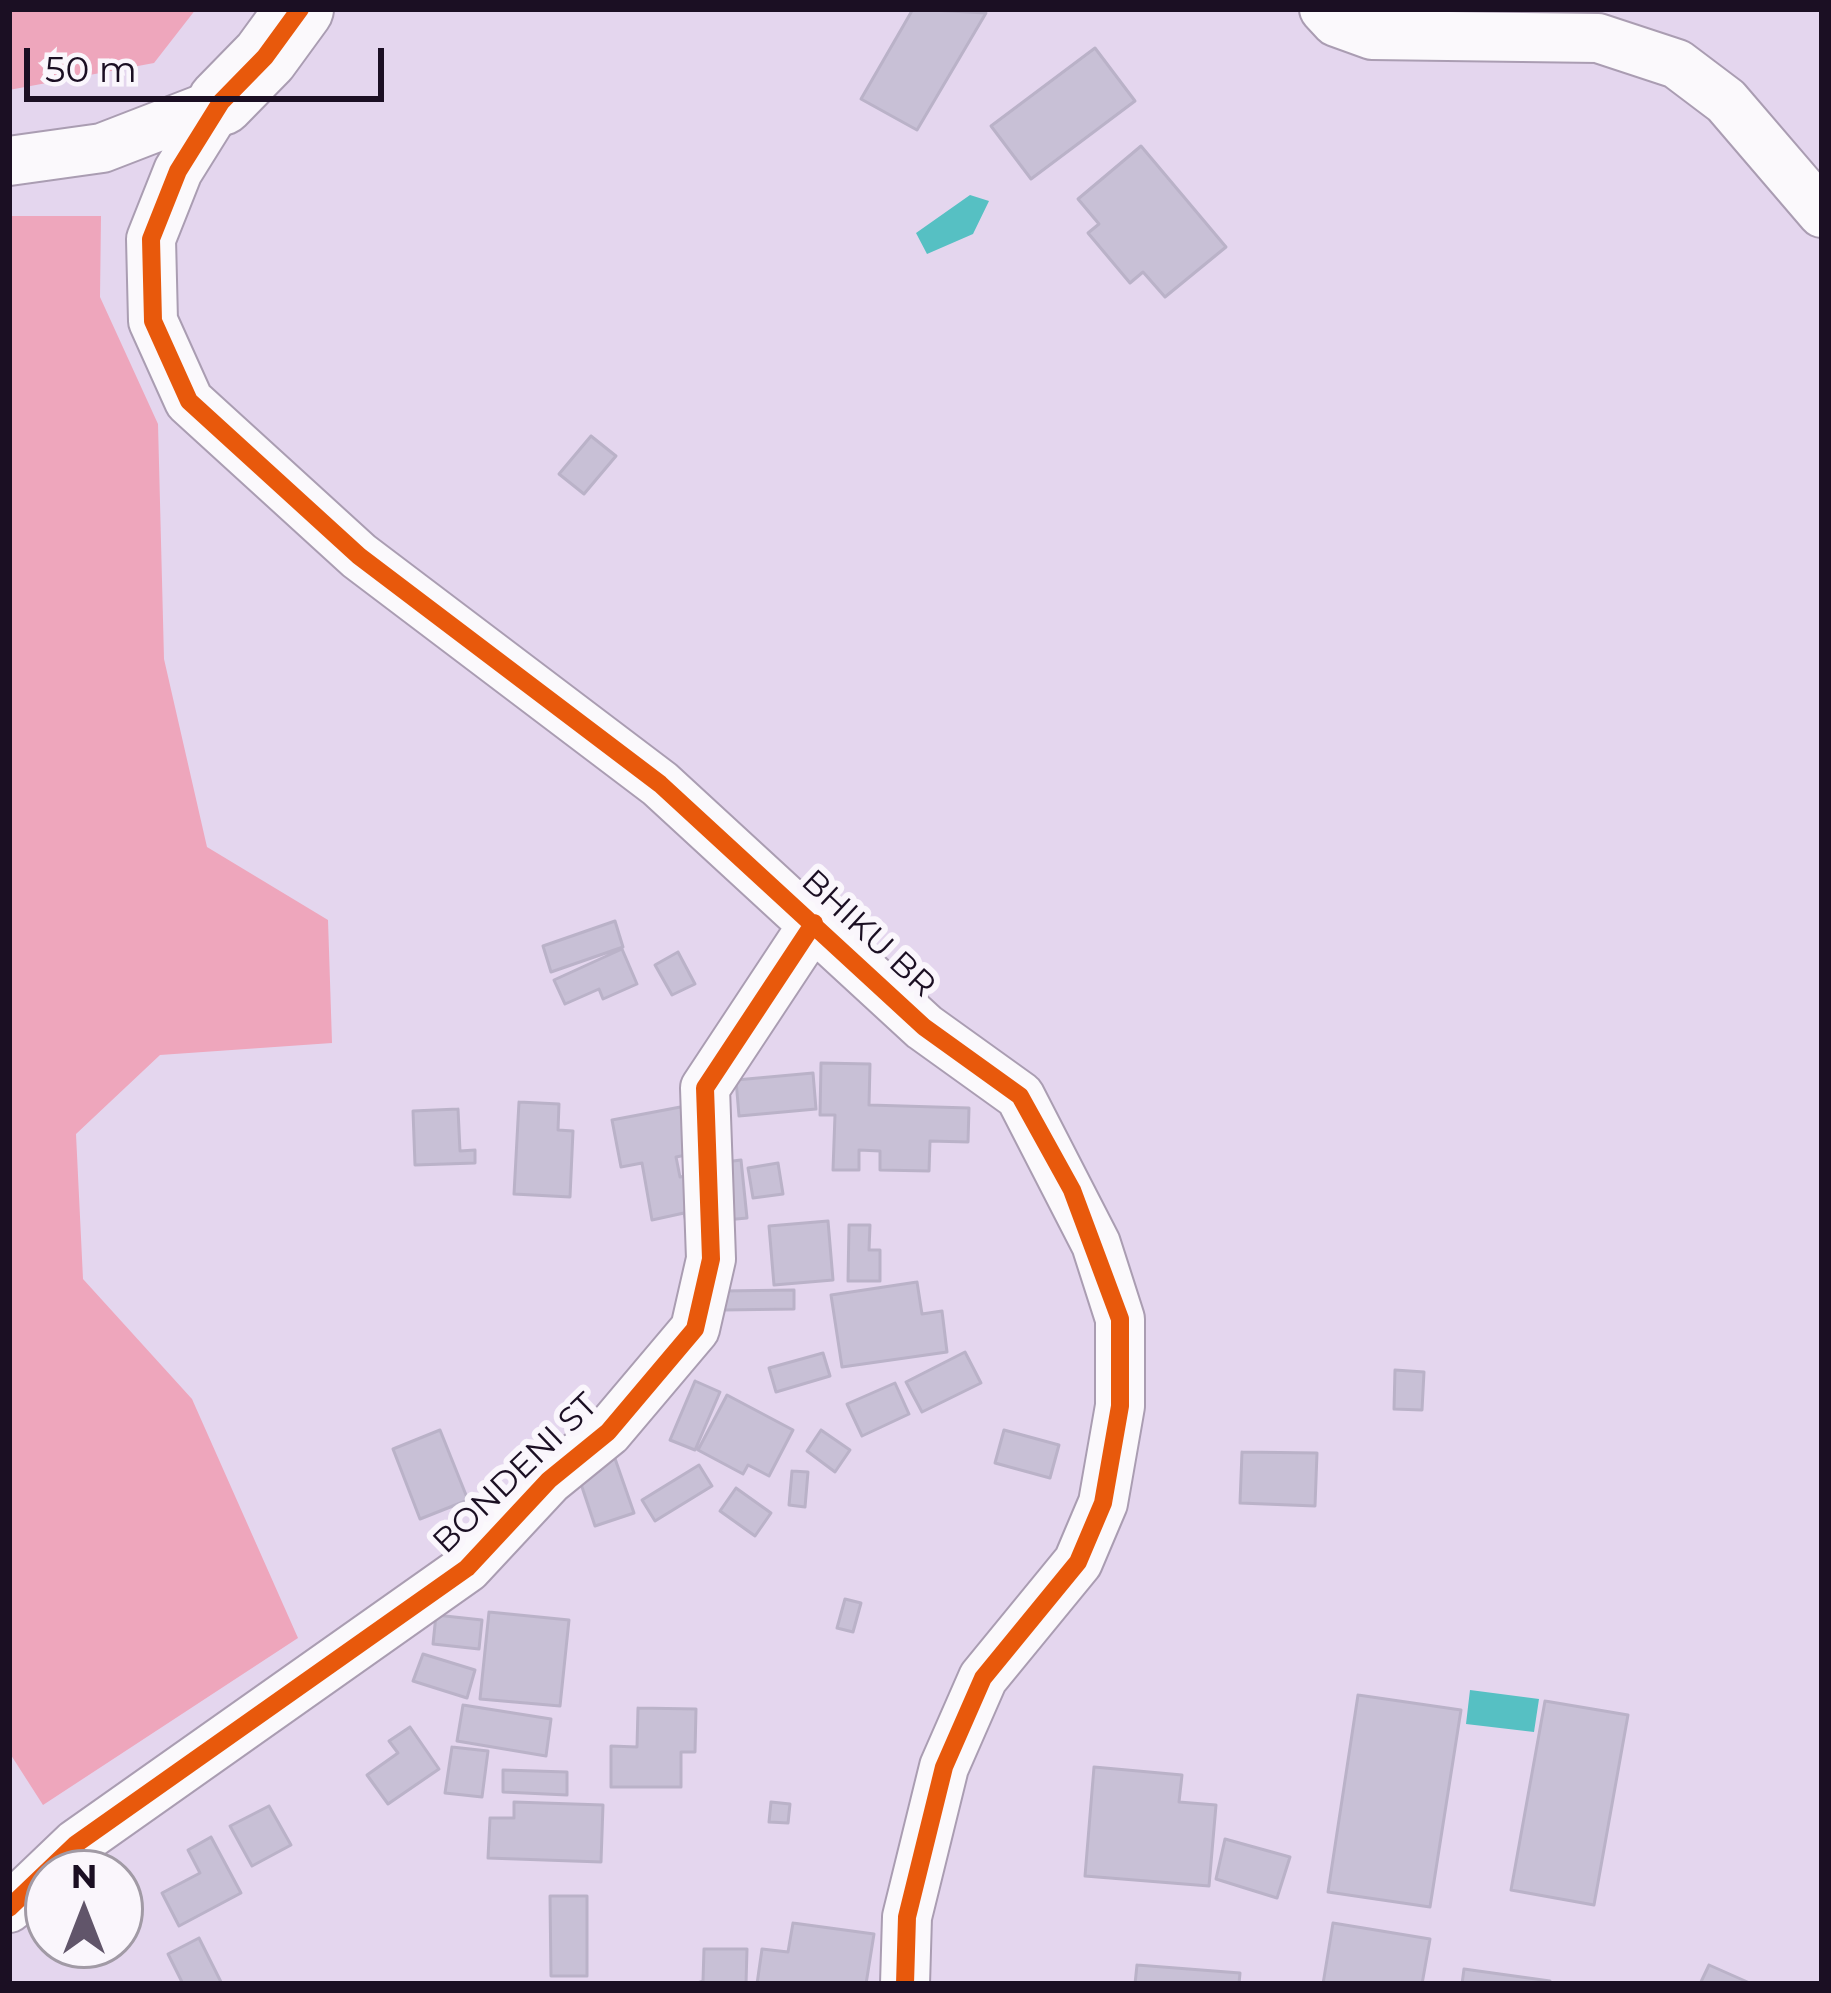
<!DOCTYPE html>
<html>
<head>
<meta charset="utf-8">
<style>
	body { margin:0 }
	#map { position:relative; width:1831px; height:1993px; overflow:hidden; background:#e4d6ee; font-family:Montserrat,sans-serif }
	canvas { display:block }
	.frame { position:absolute; inset:0; border:12px solid #1b0f23; pointer-events:none }
	.north { position:absolute; left:24px; top:1849px; width:120px; height:120px; box-sizing:border-box; background:#faf6fc; border:3px solid #a19aa5; border-radius:50%; rotate:0deg; font-size:33px; font-weight:700; line-height:48px; text-align:center; color:#1b0f23 }
	.north::after { content:''; display:block; margin:auto; width:42px; height:54px; background:#61556a; clip-path:polygon(50% 0,100% 100%,50% 72%,0 100%) }
	.scale { position:absolute; left:24px; top:48px; width:360px; height:54px; box-sizing:border-box; border:6px solid #1b0f23; border-top:0; padding-left:15px; font-size:36px; line-height:42px; white-space:nowrap; color:#1b0f23; -webkit-text-stroke:9px #faf6fc; paint-order:stroke }
</style>
</head>
<body>
<div id="map">
<canvas width="1831" height="1993"></canvas>
<div class="frame"></div>
<div class="north">N</div>
<div class="scale">50 m</div>
</div>
<script>
const ctx = document.querySelector('canvas').getContext('2d');
ctx.lineJoin = 'round';
function paint(path, color) { ctx.fillStyle = color; ctx.fill(path, 'evenodd'); }
const shape = rows => new Path2D(rows.map(r => 'M' + r).join(''));
function strokePath(path, color, width, dash) { ctx.strokeStyle = color; ctx.lineWidth = width; ctx.lineCap = dash ? 'butt' : 'round'; ctx.setLineDash(dash || []); ctx.stroke(path); }
function drawText(font, color, halo, rows, align = 'center') {
  ctx.font = font + ' Montserrat,sans-serif'; ctx.lineWidth = 12; ctx.setLineDash([]); ctx.textBaseline = 'middle'; ctx.strokeStyle = halo; ctx.fillStyle = color; for (const [text, x, y, turn = 0] of rows) {
    ctx.save(); ctx.translate(x, y); ctx.rotate((+turn || 0) * Math.PI / 180); ctx.textAlign = isNaN(turn) ? turn : align; if (halo) ctx.strokeText(text, 0, 0); ctx.fillText(text, 0, 0); ctx.restore();
  }
}
const forest = shape([
	[9,9,196,9,154,63,9,90],
	[9,216,101,216,100,297,158,424,164,659,207,847,328,920,332,1043,160,1055,76,1134,83,1279,192,1399,298,1638,43,1805,9,1752]
]);
const water = shape([
	[970,195,989,201,973,234,927,254,916,233],
	[1470,1690,1539,1699,1534,1732,1466,1724]
]);
const building = shape([
	[913,9,986,13,917,130,861,99,913,9],
	[1095,48,1135,101,1031,179,991,126,1095,48],
	[1141,146,1226,247,1165,297,1143,272,1130,283,1088,233,1099,224,1078,199,1141,146],
	[591,436,616,456,584,494,559,474,591,436],
	[615,921,623,947,551,972,543,946,615,921],
	[622,949,637,984,603,999,599,989,565,1004,554,980,622,949],
	[678,952,695,984,672,995,655,965,678,952],
	[821,1063,870,1064,869,1105,969,1108,968,1142,930,1141,929,1171,880,1170,880,1151,859,1150,859,1170,833,1170,835,1115,820,1115,821,1063],
	[813,1073,816,1109,739,1116,736,1080,813,1073],
	[519,1102,559,1104,558,1130,573,1131,570,1197,514,1194,519,1102],
	[691,1105,701,1152,676,1157,680,1177,698,1174,688,1231,684,1213,652,1220,642,1163,621,1167,612,1120,691,1105],
	[458,1109,460,1151,475,1150,475,1163,415,1165,413,1111,458,1109],
	[741,1160,747,1218,715,1221,709,1164,741,1160],
	[778,1163,783,1194,753,1198,748,1168,778,1163],
	[828,1221,833,1280,774,1285,769,1226,828,1221],
	[849,1225,870,1225,869,1250,880,1250,880,1281,848,1281,849,1225],
	[917,1282,922,1314,942,1311,947,1352,842,1367,831,1295,917,1282],
	[794,1290,794,1309,722,1310,722,1291,794,1290],
	[965,1352,981,1383,922,1412,906,1382,965,1352],
	[823,1353,830,1376,776,1392,769,1368,823,1353],
	[1395,1370,1424,1372,1422,1410,1394,1409,1395,1370],
	[695,1381,720,1392,695,1450,670,1440,695,1381],
	[895,1383,909,1414,862,1436,847,1404,895,1383],
	[727,1395,793,1430,769,1476,748,1465,743,1474,698,1450,727,1395],
	[440,1430,468,1500,420,1519,393,1449,440,1430],
	[821,1430,850,1450,835,1472,807,1451,821,1430],
	[1004,1430,1059,1445,1050,1478,995,1463,1004,1430],
	[612,1450,634,1513,595,1526,574,1463,612,1450],
	[1242,1452,1317,1453,1315,1506,1240,1503,1242,1452],
	[699,1465,712,1486,655,1521,642,1500,699,1465],
	[792,1471,808,1472,805,1507,789,1505,792,1471],
	[736,1488,771,1513,755,1536,720,1511,736,1488],
	[845,1599,861,1603,853,1632,837,1628,845,1599],
	[489,1612,569,1620,560,1706,480,1699,489,1612],
	[436,1615,482,1620,479,1649,433,1644,436,1615],
	[423,1654,475,1670,467,1698,413,1681,423,1654],
	[1358,1695,1461,1710,1430,1907,1328,1892,1358,1695],
	[1545,1701,1628,1715,1594,1905,1511,1890,1545,1701],
	[463,1705,551,1719,546,1756,457,1741,463,1705],
	[638,1708,696,1709,695,1752,681,1752,681,1787,611,1787,611,1746,637,1747,638,1708],
	[410,1727,439,1769,388,1804,367,1775,398,1753,389,1741,410,1727],
	[452,1747,488,1751,482,1797,445,1793,452,1747],
	[1094,1767,1182,1775,1179,1802,1216,1805,1209,1886,1085,1876,1094,1767],
	[503,1770,567,1772,567,1795,503,1792,503,1770],
	[514,1802,603,1805,601,1862,488,1858,490,1818,514,1818,514,1802],
	[771,1802,790,1804,788,1823,769,1822,771,1802],
	[269,1806,291,1845,252,1866,230,1826,269,1806],
	[211,1837,241,1893,179,1926,162,1893,200,1873,188,1850,211,1837],
	[1225,1839,1290,1857,1277,1898,1216,1879,1225,1839],
	[550,1896,587,1896,587,1976,551,1976,550,1896],
	[793,1923,874,1934,866,1984,757,1984,762,1949,788,1952,793,1923],
	[1333,1923,1430,1939,1422,1984,1323,1984,1333,1923],
	[199,1938,222,1984,183,1984,168,1954,199,1938],
	[704,1949,747,1949,746,1984,695,1984,703,1981,704,1949],
	[1137,1965,1240,1973,1239,1984,1135,1984,1137,1965],
	[1709,1965,1752,1984,1700,1984,1709,1965],
	[1464,1969,1550,1981,1550,1984,1462,1984,1464,1969]
]);
const street = shape([
	[1324,9,1336,22,1372,35,1598,38,1677,64,1726,101,1822,213],
	[221,102,178,171,151,239,153,321,189,401,359,556,660,784,924,1027,1020,1096,1096,1244,1120,1319,1120,1406,1103,1503,1078,1562,983,1678,944,1767,907,1917,905,1984],
	[9,161,102,148,221,102],
	[9,1908,76,1844,467,1568,549,1480,608,1432,695,1329,711,1259,705,1088,814,923]
]);
const secondary = shape([
	[221,102,265,57,300,9]
]);
const cycleway = shape([
	[300,9,265,57,221,102,178,171,151,239,153,321,189,401,359,556,660,784,924,1027,1020,1096,1072,1190,1120,1319,1120,1406,1103,1503,1078,1562,983,1678,944,1767,907,1917,905,1984],
	[9,1908,76,1844,467,1568,549,1480,608,1432,695,1329,711,1259,705,1088,814,923]
]);
const streetNames = [
	["BHIKU BR",868,934,43],
	["BONDENI ST",516,1474,-44]
];
paint(forest, '#eea6bc');
paint(water, '#56c0c3');
paint(building, '#c8c0d6');
strokePath(building, '#bab2c8', 3);
strokePath(street, '#aa9db2', 52);
strokePath(secondary, '#aa9db2', 70);
strokePath(street, '#fbf9fc', 48);
strokePath(secondary, '#fbf9fc', 66);
strokePath(cycleway, '#e8590c', 18);
drawText('33px', '#1b0f23', '#faf6fc', streetNames);
</script>
</body>
</html>
